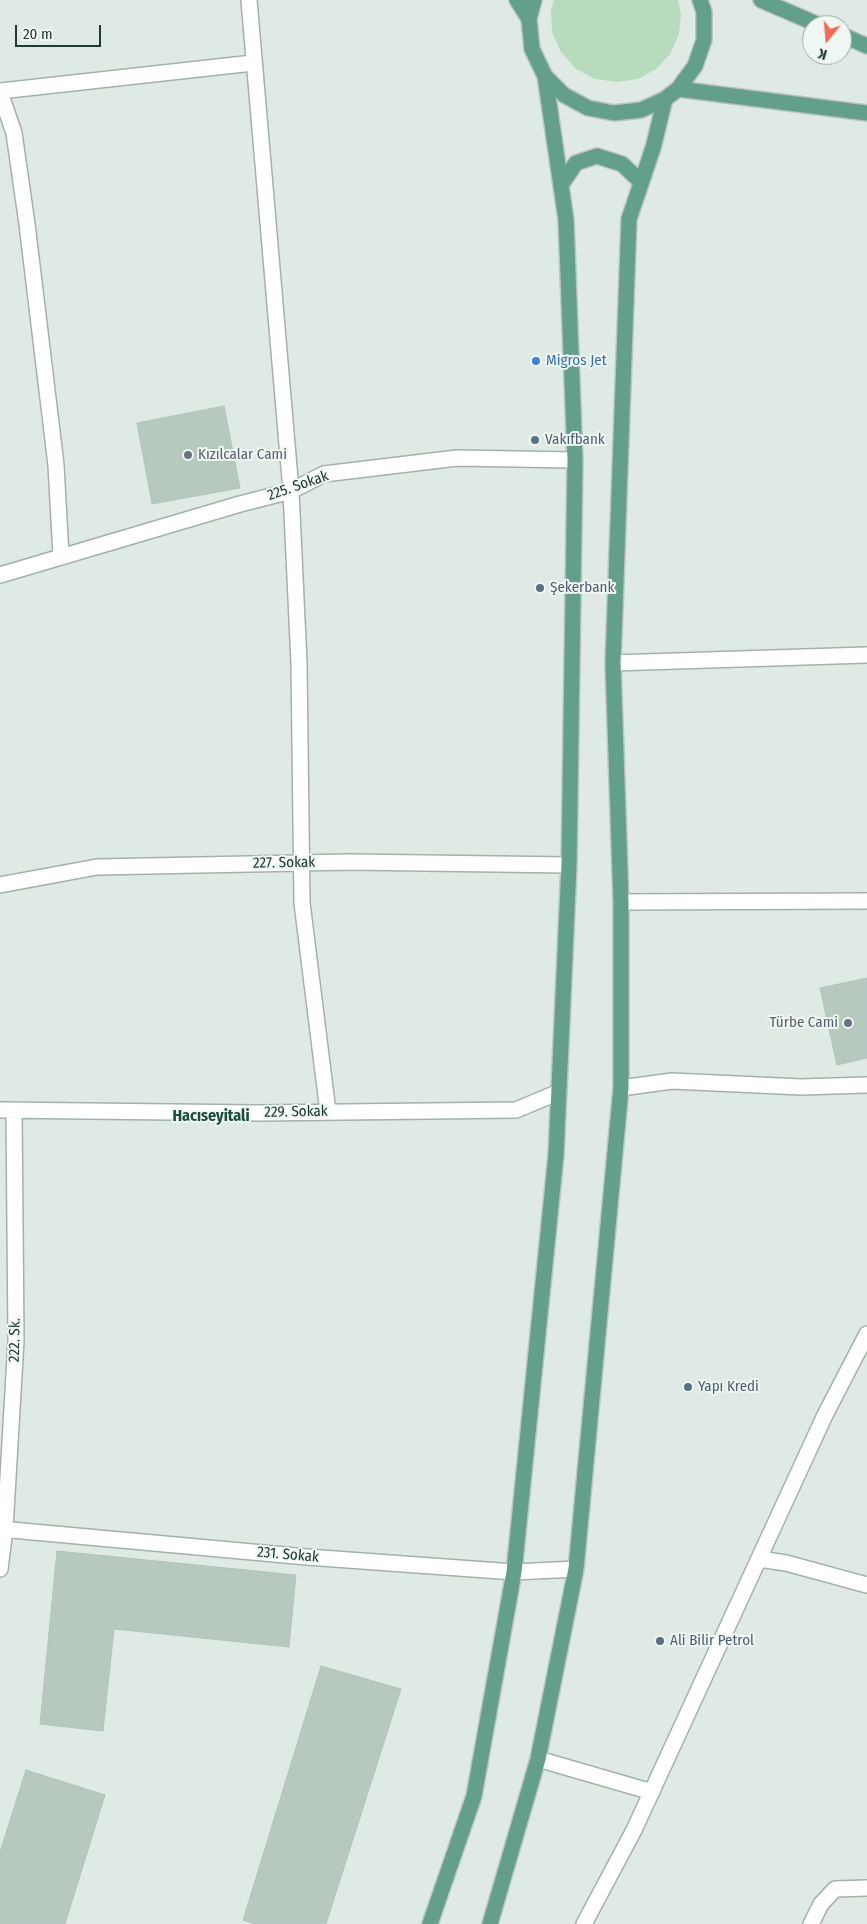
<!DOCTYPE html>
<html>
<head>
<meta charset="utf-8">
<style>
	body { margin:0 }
	#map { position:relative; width:867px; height:1924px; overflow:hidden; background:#dfeae4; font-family:"Fira Sans Condensed",sans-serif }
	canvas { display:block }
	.north { position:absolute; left:802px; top:15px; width:50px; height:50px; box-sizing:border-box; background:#eff7f2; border:1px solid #9caba4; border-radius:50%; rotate:197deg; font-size:14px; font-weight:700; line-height:20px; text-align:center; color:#203a30 }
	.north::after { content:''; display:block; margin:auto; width:18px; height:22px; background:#f26a55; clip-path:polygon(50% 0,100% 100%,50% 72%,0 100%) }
	.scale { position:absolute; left:15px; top:25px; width:86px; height:22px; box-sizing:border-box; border:2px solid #203a30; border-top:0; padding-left:6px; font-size:15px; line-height:18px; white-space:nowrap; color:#203a30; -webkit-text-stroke:4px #eff7f2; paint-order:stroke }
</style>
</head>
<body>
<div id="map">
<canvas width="867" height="1924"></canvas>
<div class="north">K</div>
<div class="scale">20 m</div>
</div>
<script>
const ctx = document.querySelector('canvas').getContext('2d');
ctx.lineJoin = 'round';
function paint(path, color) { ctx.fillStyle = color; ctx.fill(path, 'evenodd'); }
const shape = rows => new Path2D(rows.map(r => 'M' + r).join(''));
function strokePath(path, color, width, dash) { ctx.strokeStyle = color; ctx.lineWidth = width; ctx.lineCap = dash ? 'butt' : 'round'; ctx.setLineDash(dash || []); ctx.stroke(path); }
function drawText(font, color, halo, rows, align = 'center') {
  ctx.font = font + ' "Fira Sans Condensed",sans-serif'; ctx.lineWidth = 4; ctx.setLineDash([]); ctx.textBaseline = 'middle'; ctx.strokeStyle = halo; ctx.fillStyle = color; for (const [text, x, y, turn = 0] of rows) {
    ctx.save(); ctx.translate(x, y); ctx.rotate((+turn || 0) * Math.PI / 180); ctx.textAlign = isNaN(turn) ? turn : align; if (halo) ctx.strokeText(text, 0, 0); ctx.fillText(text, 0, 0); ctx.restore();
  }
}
const green = shape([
	[554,0,678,0,681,14,679,34,670,54,656,69,638,79,617,82,595,79,576,69,561,52,552,32,551,10]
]);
const building = shape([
	[224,406,240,488,152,504,137,423,224,406],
	[867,978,867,1058,837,1065,820,988,867,978],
	[57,1551,296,1575,289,1647,114,1629,103,1731,40,1724,57,1551],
	[321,1666,401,1689,326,1924,255,1924,243,1920,321,1666],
	[26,1770,105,1795,65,1924,0,1924,0,1852,26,1770]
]);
const minor = shape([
	[249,0,291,491,299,663,302,903,328,1112],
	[0,91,253,63],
	[0,92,14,133,27,224,56,465,61,556],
	[0,575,240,504,291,491,324,474,457,458,575,460],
	[613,663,867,655],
	[0,885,97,867,351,862,569,865],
	[621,902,867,901],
	[621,1088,672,1081,801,1087,867,1085],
	[0,1110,259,1113,516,1110,559,1092],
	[0,1529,307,1557,514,1572,576,1569],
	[759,1559,786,1563,867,1585],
	[0,1569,5,1529,16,1340,14,1110],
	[538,1759,652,1792],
	[584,1924,634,1830,825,1415,867,1334],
	[811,1924,821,1904,835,1889,867,1888]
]);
const major = shape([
	[517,0,529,19],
	[534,0,529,19,532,49,545,76,564,95,588,108,614,113,641,110,665,99,678,89,695,66,704,40,704,12,700,0],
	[761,0,819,25],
	[842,35,867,46],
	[678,89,867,113],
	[561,185,576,163,597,156,622,164,641,182],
	[430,1924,474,1796,514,1572,556,1155,569,865,575,460,566,220,545,76],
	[490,1924,538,1759,576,1569,621,1088,621,902,613,663,629,219,653,148,665,99]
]);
const markers = [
	[536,361,5,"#3f7fe0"],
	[535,440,5,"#5c6f8a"],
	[188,455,5,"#6b7280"],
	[540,588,5,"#5c6f8a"],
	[848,1023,5,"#6b7280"],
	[688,1387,5,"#5c6f8a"],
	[660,1641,5,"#5c6f8a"]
];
const shopNames = [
	["Migros Jet",546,361]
];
const serviceNames = [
	["Vakıfbank",545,440],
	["Şekerbank",550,588],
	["Yapı Kredi",698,1387],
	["Ali Bilir Petrol",670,1641]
];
const worshipNames = [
	["Kızılcalar Cami",198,455],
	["Türbe Cami",838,1023,"right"]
];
const streetNames = [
	["225. Sokak",298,486,-19],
	["227. Sokak",284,863,-1],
	["229. Sokak",296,1112,-1],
	["222. Sk.",15,1340,-89],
	["231. Sokak",288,1555,5]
];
const neighbourhoodNames = [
	["Hacıseyitali",211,1117]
];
paint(green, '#b7dcbd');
paint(building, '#b7c8bf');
strokePath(building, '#b1c4ba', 1);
strokePath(minor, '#a2b2aa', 18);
strokePath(major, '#bcc4c1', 18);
strokePath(minor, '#fff', 15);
strokePath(major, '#63a089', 15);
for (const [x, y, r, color] of markers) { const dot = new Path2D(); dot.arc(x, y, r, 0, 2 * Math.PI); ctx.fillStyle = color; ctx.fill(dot); strokePath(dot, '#eff7f2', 2); }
drawText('15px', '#366cbe', '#eff7f2', shopNames, 'left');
drawText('15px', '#4e5e75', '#eff7f2', serviceNames, 'left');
drawText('15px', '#5b616d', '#eff7f2', worshipNames, 'left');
drawText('15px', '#203a30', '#eff7f2', streetNames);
drawText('bold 16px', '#1c4c3b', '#eff7f2', neighbourhoodNames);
</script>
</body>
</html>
